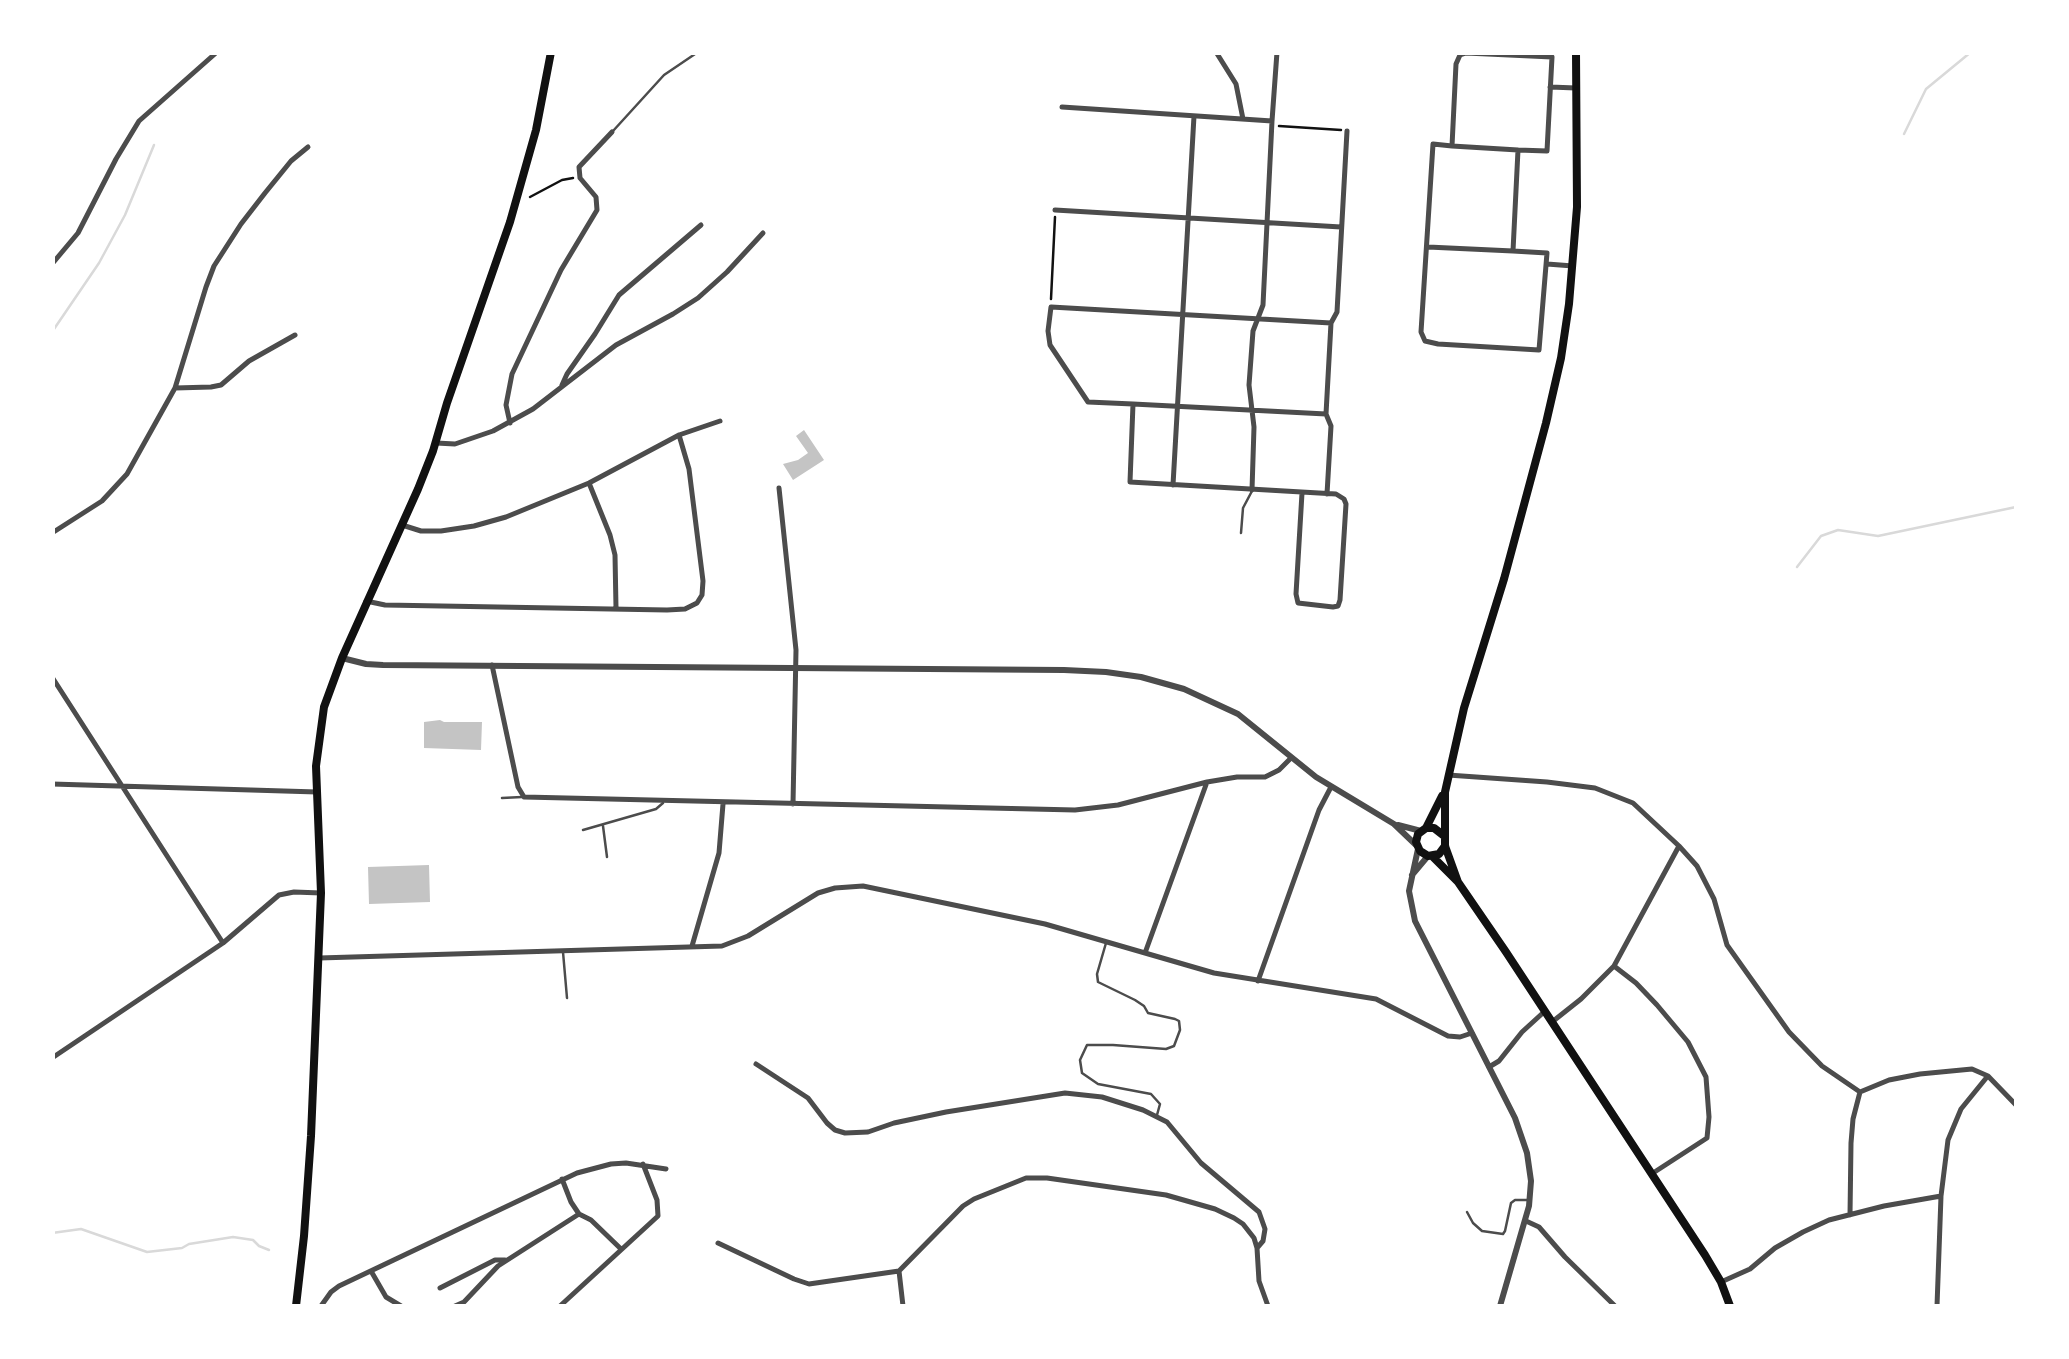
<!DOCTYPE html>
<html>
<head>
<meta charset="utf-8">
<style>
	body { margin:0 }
	#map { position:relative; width:2069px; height:1359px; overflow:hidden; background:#fff; font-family:Barlow,sans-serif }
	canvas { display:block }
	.frame { position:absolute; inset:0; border:55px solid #fff; pointer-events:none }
</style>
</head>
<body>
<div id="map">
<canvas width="2069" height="1359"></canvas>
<div class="frame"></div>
</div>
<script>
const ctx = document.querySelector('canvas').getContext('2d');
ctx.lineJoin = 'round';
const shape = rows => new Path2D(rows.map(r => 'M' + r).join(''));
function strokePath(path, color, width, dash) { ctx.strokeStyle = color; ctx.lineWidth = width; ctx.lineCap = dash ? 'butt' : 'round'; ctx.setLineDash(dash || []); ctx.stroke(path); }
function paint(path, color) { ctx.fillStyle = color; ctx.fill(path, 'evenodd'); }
const stream = shape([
	[1904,134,1926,89,1971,52],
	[52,332,99,263,125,215,154,145],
	[1797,567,1821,536,1838,530,1878,536,2016,507],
	[52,1233,81,1229,147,1252,182,1248,189,1244,233,1237,253,1240,259,1246,269,1250]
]);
const building = shape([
	[804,430,824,460,793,480,783,464,798,460,808,453,796,436],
	[440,720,444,722,482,722,481,750,424,748,424,722],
	[429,865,430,902,369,904,368,867]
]);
const path = shape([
	[1279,126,1341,130],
	[530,197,562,180,573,178],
	[1051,299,1055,217]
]);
const service = shape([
	[613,131,664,75,698,52],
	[1241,533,1243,508,1252,491],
	[502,798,522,797],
	[603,826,607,857],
	[583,830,656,809,663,803],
	[1106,943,1097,974,1098,982,1135,1000,1144,1006,1148,1013,1175,1019,1179,1021,1180,1030,1174,1046,1166,1049,1113,1045,1087,1045,1080,1060,1082,1073,1098,1084,1151,1094,1160,1104,1157,1115],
	[563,952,567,998],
	[1467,1212,1473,1223,1482,1231,1503,1234,1505,1231,1511,1203,1515,1200,1528,1200]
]);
const minor = shape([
	[1216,52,1236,84,1243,119],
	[1550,87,1576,88],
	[1062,107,1272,121],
	[1055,210,1341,227],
	[1428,247,1513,251,1518,150,1452,146],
	[1513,251,1547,253,1539,350,1438,344,1425,341,1421,332,1433,144,1452,146,1456,64,1460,55,1466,53,1552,57,1547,151,1518,150],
	[52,264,78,233,116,159,139,121,217,52],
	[1547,264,1573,266],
	[562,385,567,374,595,334,619,295,701,225],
	[175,388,211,387,221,385,249,361,295,335],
	[1133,404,1326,414],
	[510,423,506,405,512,374,561,270,597,210,596,197,580,178,579,167,612,132],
	[436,443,455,444,493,431,533,409,616,345,673,314,698,298,727,272,763,233],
	[589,483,610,535,615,555,616,608],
	[1173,485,1194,116],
	[779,488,796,650,793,804],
	[1252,490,1254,427,1249,385,1253,331,1263,305,1272,121,1277,52],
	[1302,493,1296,594,1298,603,1333,607,1338,606,1340,600,1346,504,1344,499,1336,494,1130,482,1133,404,1088,402,1050,345,1048,331,1051,307,1331,323],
	[1327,494,1331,426,1326,414,1331,323,1337,312,1347,131],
	[402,525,421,531,441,531,474,526,506,517,589,483,679,435,720,421],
	[52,533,102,501,127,474,175,388,206,287,214,266,241,224,265,193,291,161,308,147],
	[366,601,385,605,667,610,685,609,697,603,702,595,703,581,689,469,679,435],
	[492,665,518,787,524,797,1075,810,1118,805,1207,782,1237,777,1265,777,1279,770,1291,758],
	[52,677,223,943],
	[1448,775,1547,782,1595,788,1633,803,1679,846,1697,866,1714,899,1727,945,1789,1032,1822,1066,1860,1092],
	[52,784,317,792],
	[692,946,719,853,723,804],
	[1145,953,1207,782],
	[319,958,722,946,748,936,818,893,835,888,863,886,1045,924,1214,973,1376,999,1448,1036,1460,1037,1472,1033],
	[1614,966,1636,983,1657,1005,1688,1042,1706,1077,1709,1117,1707,1138,1653,1173],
	[1258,981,1319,810,1331,787],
	[1552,1022,1581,999,1614,966,1679,846],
	[52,1058,223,943,279,895,294,892,321,893],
	[756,1064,808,1098,827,1123,835,1130,845,1133,868,1132,894,1123,946,1112,1065,1093,1102,1097,1143,1110,1167,1122,1201,1163,1259,1212,1265,1229,1263,1241,1257,1248],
	[1489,1067,1499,1061,1522,1032,1545,1011],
	[562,1179,571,1202,579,1214,591,1220,621,1249],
	[1850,1215,1851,1143,1853,1119,1860,1092,1889,1080,1920,1074,1972,1069,1988,1076,2016,1105],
	[1526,1221,1539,1227,1565,1257,1615,1306],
	[718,1243,794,1279,809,1284,899,1271,963,1206,974,1199,1026,1178,1047,1178,1166,1195,1215,1209,1234,1218,1243,1224,1254,1238,1257,1248,1259,1281,1268,1306],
	[371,1271,386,1297,401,1306],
	[899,1271,903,1306],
	[1721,1282,1750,1269,1775,1248,1803,1232,1829,1220,1884,1206,1941,1196],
	[440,1288,495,1260,505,1260],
	[321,1306,331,1292,339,1286,577,1173,611,1164,626,1163,666,1169],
	[455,1306,464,1302,498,1266,579,1214],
	[560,1306,658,1216,657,1200,643,1164],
	[1937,1306,1941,1196,1948,1140,1961,1109,1987,1077]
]);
const tertiary = shape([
	[342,658,366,664,383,665,1064,670,1106,672,1141,677,1184,689,1238,714,1316,777,1394,824,1417,846],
	[1398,825,1421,831],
	[1418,849,1409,891,1415,921,1515,1118,1527,1153,1531,1181,1529,1206,1500,1306],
	[1412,875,1428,856]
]);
const secondary = shape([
	[296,1306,304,1236,311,1136,321,893,316,766,324,707,342,658,418,489,433,451,447,403,510,222,536,130,551,52]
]);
const primary = shape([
	[1426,828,1442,796],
	[1443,835,1434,828,1426,828,1418,834,1416,842,1420,851,1428,856,1439,854,1445,846],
	[1432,856,1458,882,1506,952,1705,1255,1721,1282,1730,1306],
	[1458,882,1445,846,1445,792,1464,708,1504,579,1546,423,1561,358,1569,304,1577,207,1576,52]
]);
strokePath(stream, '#d9d9d9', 2.5);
paint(building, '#c4c4c4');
strokePath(path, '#111', 2.5);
strokePath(service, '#4c4c4c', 2.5);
strokePath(minor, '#4c4c4c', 5);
strokePath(tertiary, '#4c4c4c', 6);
strokePath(secondary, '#111', 8);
strokePath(primary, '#111', 8);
</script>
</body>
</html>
